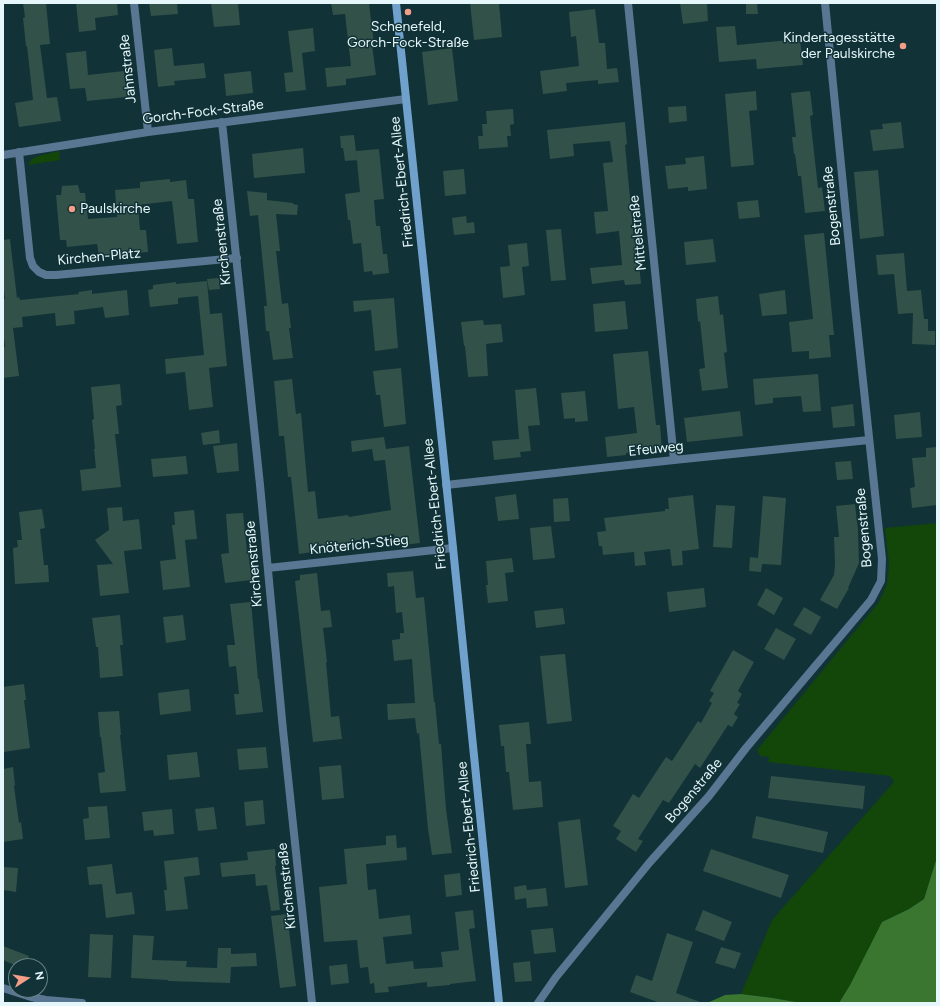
<!DOCTYPE html>
<html>
<head>
<meta charset="utf-8">
<style>
	body { margin:0 }
	#map { position:relative; width:940px; height:1006px; overflow:hidden; background:#113237; font-family:Figtree,sans-serif }
	canvas { display:block }
	.frame { position:absolute; inset:0; border:4px solid #e5f7fa; pointer-events:none }
	.north { position:absolute; left:8px; top:958px; width:40px; height:40px; box-sizing:border-box; background:#113237; border:1px solid #668185; border-radius:50%; rotate:78deg; font-size:11px; font-weight:700; line-height:16px; text-align:center; color:#e5f7fa }
	.north::after { content:''; display:block; margin:auto; width:14px; height:18px; background:#f49e87; clip-path:polygon(50% 0,100% 100%,50% 72%,0 100%) }
</style>
</head>
<body>
<div id="map">
<canvas width="940" height="1006"></canvas>
<div class="frame"></div>
<div class="north">N</div>
</div>
<script>
const ctx = document.querySelector('canvas').getContext('2d');
ctx.lineJoin = 'round';
function paint(path, color) { ctx.fillStyle = color; ctx.fill(path, 'evenodd'); }
const shape = rows => new Path2D(rows.map(r => 'M' + r).join(''));
function strokePath(path, color, width, dash) { ctx.strokeStyle = color; ctx.lineWidth = width; ctx.lineCap = dash ? 'butt' : 'round'; ctx.setLineDash(dash || []); ctx.stroke(path); }
function drawText(font, color, halo, rows, align = 'center') {
  ctx.font = font + ' Figtree,sans-serif'; ctx.lineWidth = 3; ctx.setLineDash([]); ctx.textBaseline = 'middle'; ctx.strokeStyle = halo; ctx.fillStyle = color; for (const [text, x, y, turn = 0] of rows) {
    ctx.save(); ctx.translate(x, y); ctx.rotate((+turn || 0) * Math.PI / 180); ctx.textAlign = isNaN(turn) ? turn : align; if (halo) ctx.strokeText(text, 0, 0); ctx.fillText(text, 0, 0); ctx.restore();
  }
}
const green = shape([
	[59,151,60,160,28,165,32,159,38,156],
	[937,523,937,857,924,899,909,909,882,922,850,985,839,1003,801,1003,773,998,741,994,772,920,894,782,890,776,768,762,769,757,760,756,757,750,879,602,887,584,889,564,885,528]
]);
const forest = shape([
	[937,857,937,1003,839,1003,850,985,882,922,909,909,924,899],
	[741,994,773,998,801,1003,707,1003,725,995]
]);
const building = shape([
	[23,3,46,3,50,44,40,45,47,98,57,97,61,121,19,127,15,103,33,100,27,46,26,46,23,18,25,17],
	[76,3,117,3,118,15,95,18,96,30,79,32],
	[149,3,177,3,178,14,151,16],
	[211,3,238,3,240,25,214,27],
	[331,3,369,3,374,44,372,45,376,75,346,79,346,85,327,87,325,68,351,66,345,14,333,15],
	[470,3,499,3,502,37,474,40],
	[680,3,707,3,708,21,683,24],
	[746,3,757,3,758,14,746,14],
	[595,9,599,43,605,43,607,69,617,68,619,82,598,84,598,80,566,83,567,91,543,94,540,71,579,66,576,36,571,37,569,12],
	[735,26,737,45,800,39,803,65,757,69,756,59,719,62,716,27],
	[313,28,315,51,302,53,306,90,286,92,284,73,293,72,288,31],
	[172,48,174,66,204,63,206,78,174,81,175,85,158,87,154,50],
	[452,48,458,101,428,105,422,52],
	[86,51,88,75,124,71,127,97,87,101,85,88,70,89,66,53],
	[251,71,253,93,226,96,224,74],
	[756,91,757,110,749,111,754,165,731,167,725,94],
	[810,91,813,115,810,116,818,188,822,187,825,211,805,213,801,176,798,176,795,154,794,154,792,137,796,137,791,93],
	[686,106,687,121,669,123,668,107],
	[513,109,514,124,510,125,511,136,507,136,508,147,479,149,478,136,483,136,482,124,487,124,486,111],
	[625,122,627,144,625,145,634,241,637,240,641,284,625,285,624,280,592,284,590,268,622,265,619,231,596,234,594,212,608,211,603,163,613,162,610,141,573,144,574,156,550,159,547,130],
	[901,122,904,148,873,151,870,130,883,129,882,124],
	[354,135,357,160,345,161,343,148,341,148,340,136],
	[303,148,305,173,254,178,252,154],
	[379,149,384,199,374,200,376,226,380,226,383,254,387,254,389,273,373,275,372,271,364,272,361,243,353,244,350,220,348,220,345,194,360,192,356,151],
	[704,156,707,189,688,191,688,187,668,189,665,166,686,164,685,158],
	[464,169,466,194,445,196,443,171],
	[878,170,884,236,860,239,854,172],
	[170,179,170,182,186,180,188,199,194,199,198,242,177,244,172,201,138,205,140,230,146,230,148,252,99,256,97,244,67,247,66,240,60,240,56,195,61,195,62,186,78,185,80,193,85,193,88,219,117,217,115,190,140,188,140,182],
	[247,191,267,193,267,200,293,203,293,204,298,205,297,215,276,214,280,251,276,251,282,304,288,303,291,328,289,328,293,358,273,360,269,331,266,331,264,306,267,306,258,215,250,216],
	[758,200,760,217,739,219,737,202],
	[466,216,467,223,474,222,475,233,454,235,452,218],
	[561,229,566,280,551,281,546,230],
	[824,233,834,335,829,335,831,357,809,359,809,351,792,352,789,322,813,319,804,235],
	[10,239,17,298,19,297,20,300,79,294,78,292,92,290,92,294,127,290,129,315,105,318,103,307,74,311,75,324,56,326,55,313,22,317,23,327,13,328,19,376,3,378,3,347,5,347,3,329,3,299,5,299,3,284,3,240],
	[713,239,716,262,686,265,684,242],
	[527,243,529,266,522,267,525,295,503,298,500,267,510,266,508,245],
	[904,253,907,291,921,290,924,319,928,319,928,331,935,331,935,345,912,344,913,313,898,314,894,274,878,275,876,255],
	[219,278,220,289,209,290,207,279],
	[207,281,210,314,222,313,227,366,209,368,213,407,189,410,185,372,166,374,165,359,204,355,198,296,178,298,178,304,150,307,148,290,153,289,153,285,176,282,176,284],
	[785,290,787,314,762,316,759,294],
	[718,296,720,315,723,314,727,352,724,353,728,388,702,391,699,369,705,368,700,321,698,322,696,299],
	[394,298,398,348,375,351,371,310,354,312,353,301],
	[625,301,628,329,595,332,593,304],
	[483,320,484,325,501,324,503,342,486,344,488,376,468,377,465,346,464,346,461,322],
	[648,351,656,425,660,425,662,450,626,453,626,455,607,457,605,437,637,433,634,407,618,409,613,354],
	[401,368,406,424,384,427,380,395,376,395,373,371],
	[818,374,821,411,803,412,801,396,773,398,773,403,755,405,753,379],
	[292,379,296,414,301,413,308,492,315,491,318,519,348,515,349,517,391,510,385,460,374,461,372,449,352,452,351,441,384,437,386,449,409,446,420,543,395,546,394,534,352,541,352,542,319,547,319,551,299,554,291,477,288,477,284,436,279,436,274,381],
	[120,384,122,405,116,406,119,434,115,434,121,487,82,491,80,470,96,468,94,449,95,449,92,420,94,419,91,387],
	[536,388,540,425,528,426,531,451,520,452,521,457,494,460,492,441,519,439,515,390],
	[585,391,588,421,575,422,575,418,564,419,561,393],
	[853,404,855,426,833,428,831,407],
	[740,411,743,436,687,442,684,418],
	[920,412,922,437,896,439,894,415],
	[219,430,220,443,203,445,201,433],
	[237,443,239,471,217,473,213,446],
	[937,447,937,505,912,508,910,488,915,487,912,458,926,457,926,448],
	[186,456,188,474,153,477,151,459],
	[851,461,853,479,837,480,835,462],
	[516,494,519,519,498,521,495,497],
	[693,495,699,549,682,551,683,565,672,566,670,549,644,552,646,565,635,566,634,552,603,555,602,546,599,546,597,532,606,531,604,518,665,511,665,509,669,509,668,498],
	[763,496,786,498,781,565,762,564,761,572,749,571,750,557,758,558],
	[568,498,570,521,554,522,553,499],
	[855,504,858,530,859,563,848,588,849,588,837,609,820,600,834,575,835,564,834,537,839,537,836,506],
	[716,505,735,506,732,548,713,547],
	[122,507,123,521,139,519,142,549,124,551,129,593,100,596,97,565,113,564,95,540,109,530,107,508],
	[42,509,45,528,40,529,44,565,48,565,49,582,15,584,13,548,18,547,17,540,22,540,19,512],
	[194,510,197,539,185,540,190,587,163,590,160,561,176,559,172,525,175,525,174,512],
	[243,513,247,551,248,551,252,580,225,583,221,554,229,553,226,514],
	[551,526,555,558,533,560,530,528],
	[512,558,514,572,505,573,508,601,488,603,486,585,488,585,486,561],
	[413,571,416,598,424,597,434,702,435,702,439,744,441,744,446,809,452,853,432,855,428,829,419,733,417,734,415,718,388,720,387,704,415,703,412,659,394,661,392,640,400,639,400,633,404,633,402,612,396,613,394,586,388,587,387,573],
	[317,573,321,611,330,610,332,627,323,628,327,662,326,662,331,717,339,716,342,739,313,742,295,581,300,580,300,575],
	[704,588,706,607,669,612,667,592],
	[766,588,783,598,774,615,757,605],
	[251,602,258,679,259,679,263,712,236,715,234,694,239,694,236,666,229,667,227,645,235,645,230,604],
	[804,607,821,617,811,635,793,625],
	[563,608,565,624,536,628,534,611],
	[120,615,123,645,120,645,123,676,100,678,98,647,96,647,92,618],
	[183,615,186,640,166,643,163,617],
	[776,628,796,639,784,660,764,649],
	[733,650,754,662,738,691,742,694,737,703,740,704,734,714,738,717,732,727,728,725,700,768,695,764,669,803,663,800,638,839,643,841,636,852,616,839,621,831,613,826,633,794,639,798,666,757,672,761,698,721,701,723,712,703,709,701,714,693,710,691],
	[565,654,572,721,547,724,540,656],
	[24,684,26,700,24,700,30,748,4,752,3,743,3,687],
	[189,689,191,711,160,715,158,693],
	[119,711,121,735,120,735,126,791,100,793,98,773,105,772,101,737,100,737,98,712],
	[529,722,531,744,526,744,529,782,541,781,543,807,513,810,509,772,506,772,504,746,501,746,499,725],
	[266,747,268,768,239,770,237,749],
	[197,752,200,777,169,780,167,755],
	[341,765,344,798,322,800,319,767],
	[13,767,15,785,14,786,19,823,21,822,23,839,3,842,3,769],
	[771,776,865,786,863,809,768,798],
	[263,800,265,824,246,826,244,802],
	[107,806,110,838,85,840,83,819,89,818,88,807],
	[214,807,217,829,198,831,195,809],
	[172,809,174,834,154,836,153,830,144,831,142,812],
	[756,816,828,832,823,853,752,838],
	[580,819,588,885,565,888,558,822],
	[396,835,397,848,406,847,407,860,366,864,368,890,376,889,379,919,410,915,412,934,383,937,386,964,413,961,414,969,443,967,441,952,459,950,455,912,473,910,475,928,469,929,476,981,450,984,450,985,427,987,427,982,388,987,389,992,375,993,374,983,370,984,368,967,360,968,357,940,324,942,319,887,347,884,344,849,386,845,386,836],
	[275,849,276,866,275,866,280,910,271,911,267,885,256,886,255,874,222,877,220,863,248,860,247,852],
	[711,849,789,875,781,898,703,871],
	[198,857,200,875,184,877,188,909,166,911,164,890,167,890,164,861],
	[112,864,116,894,132,892,135,914,106,918,102,884,89,885,87,867],
	[3,867,18,868,16,892,3,890],
	[460,873,462,895,446,897,444,875],
	[526,885,527,890,546,888,548,906,527,908,526,898,515,900,514,887],
	[703,910,732,922,724,941,695,930],
	[287,914,296,986,280,988,271,916],
	[553,928,556,952,534,954,531,930],
	[667,933,693,942,676,993,700,1002,700,1003,660,1003,630,992,636,975,652,981],
	[90,934,113,935,111,978,88,977],
	[133,935,154,936,152,960,187,961,186,967,217,968,218,948,231,948,231,954,256,953,257,966,231,967,230,983,168,981,168,980,131,978],
	[3,946,29,956,25,966,17,966,3,960],
	[721,947,741,953,735,969,715,963],
	[530,961,532,981,515,982,513,963],
	[347,964,349,983,331,985,329,966]
]);
const street = shape([
	[134,3,148,132],
	[628,3,674,460],
	[222,122,260,485,283,730,312,1003],
	[19,152,30,258,33,266,39,272,46,275,56,275,237,258],
	[3,155,148,132,406,99],
	[446,485,674,460,869,440],
	[268,568,453,548],
	[3,988,31,997,46,1000,82,1003],
	[538,1003,556,977,650,862,709,796,746,748,871,600,881,581,882,559,855,306,825,3]
]);
const secondary = shape([
	[396,3,453,548,499,1003]
]);
const markers = [
	[408,12,4,"#f49e87"],
	[903,46,4,"#f49e87"],
	[72,209,4,"#f49e87"]
];
const poiNames = [
	["Schenefeld,",408,27],
	["Gorch-Fock-Straße",408,43],
	["Kindertagesstätte",895,38,"right"],
	["der Paulskirche",895,54,"right"],
	["Paulskirche",80,209,"left"]
];
const streetNames = [
	["Jahnstraße",128,69,-96],
	["Gorch-Fock-Straße",203,112,-7],
	["Friedrich-Ebert-Allee",402,182,-96],
	["Bogenstraße",832,206,-96],
	["Mittelstraße",638,233,-96],
	["Kirchenstraße",222,242,-96],
	["Kirchen-Platz",99,257,-5],
	["Efeuweg",656,449,-6],
	["Friedrich-Ebert-Allee",435,504,-96],
	["Bogenstraße",864,528,-95],
	["Knöterich-Stieg",359,545,-6],
	["Kirchenstraße",254,564,-95],
	["Bogenstraße",694,791,-50],
	["Friedrich-Ebert-Allee",469,827,-96],
	["Kirchenstraße",287,886,-96]
];
paint(green, '#134609');
paint(forest, '#3a762f');
paint(building, '#325149');
strokePath(street, '#597792', 8);
strokePath(secondary, '#70a1cc', 8);
for (const [x, y, r, color] of markers) { const dot = new Path2D(); dot.arc(x, y, r, 0, 2 * Math.PI); ctx.fillStyle = color; ctx.fill(dot); strokePath(dot, '#113237', 1.5); }
drawText('14px', '#e5f7fa', '#113237', poiNames);
drawText('14px', '#e5f7fa', '#113237', streetNames);
</script>
</body>
</html>
